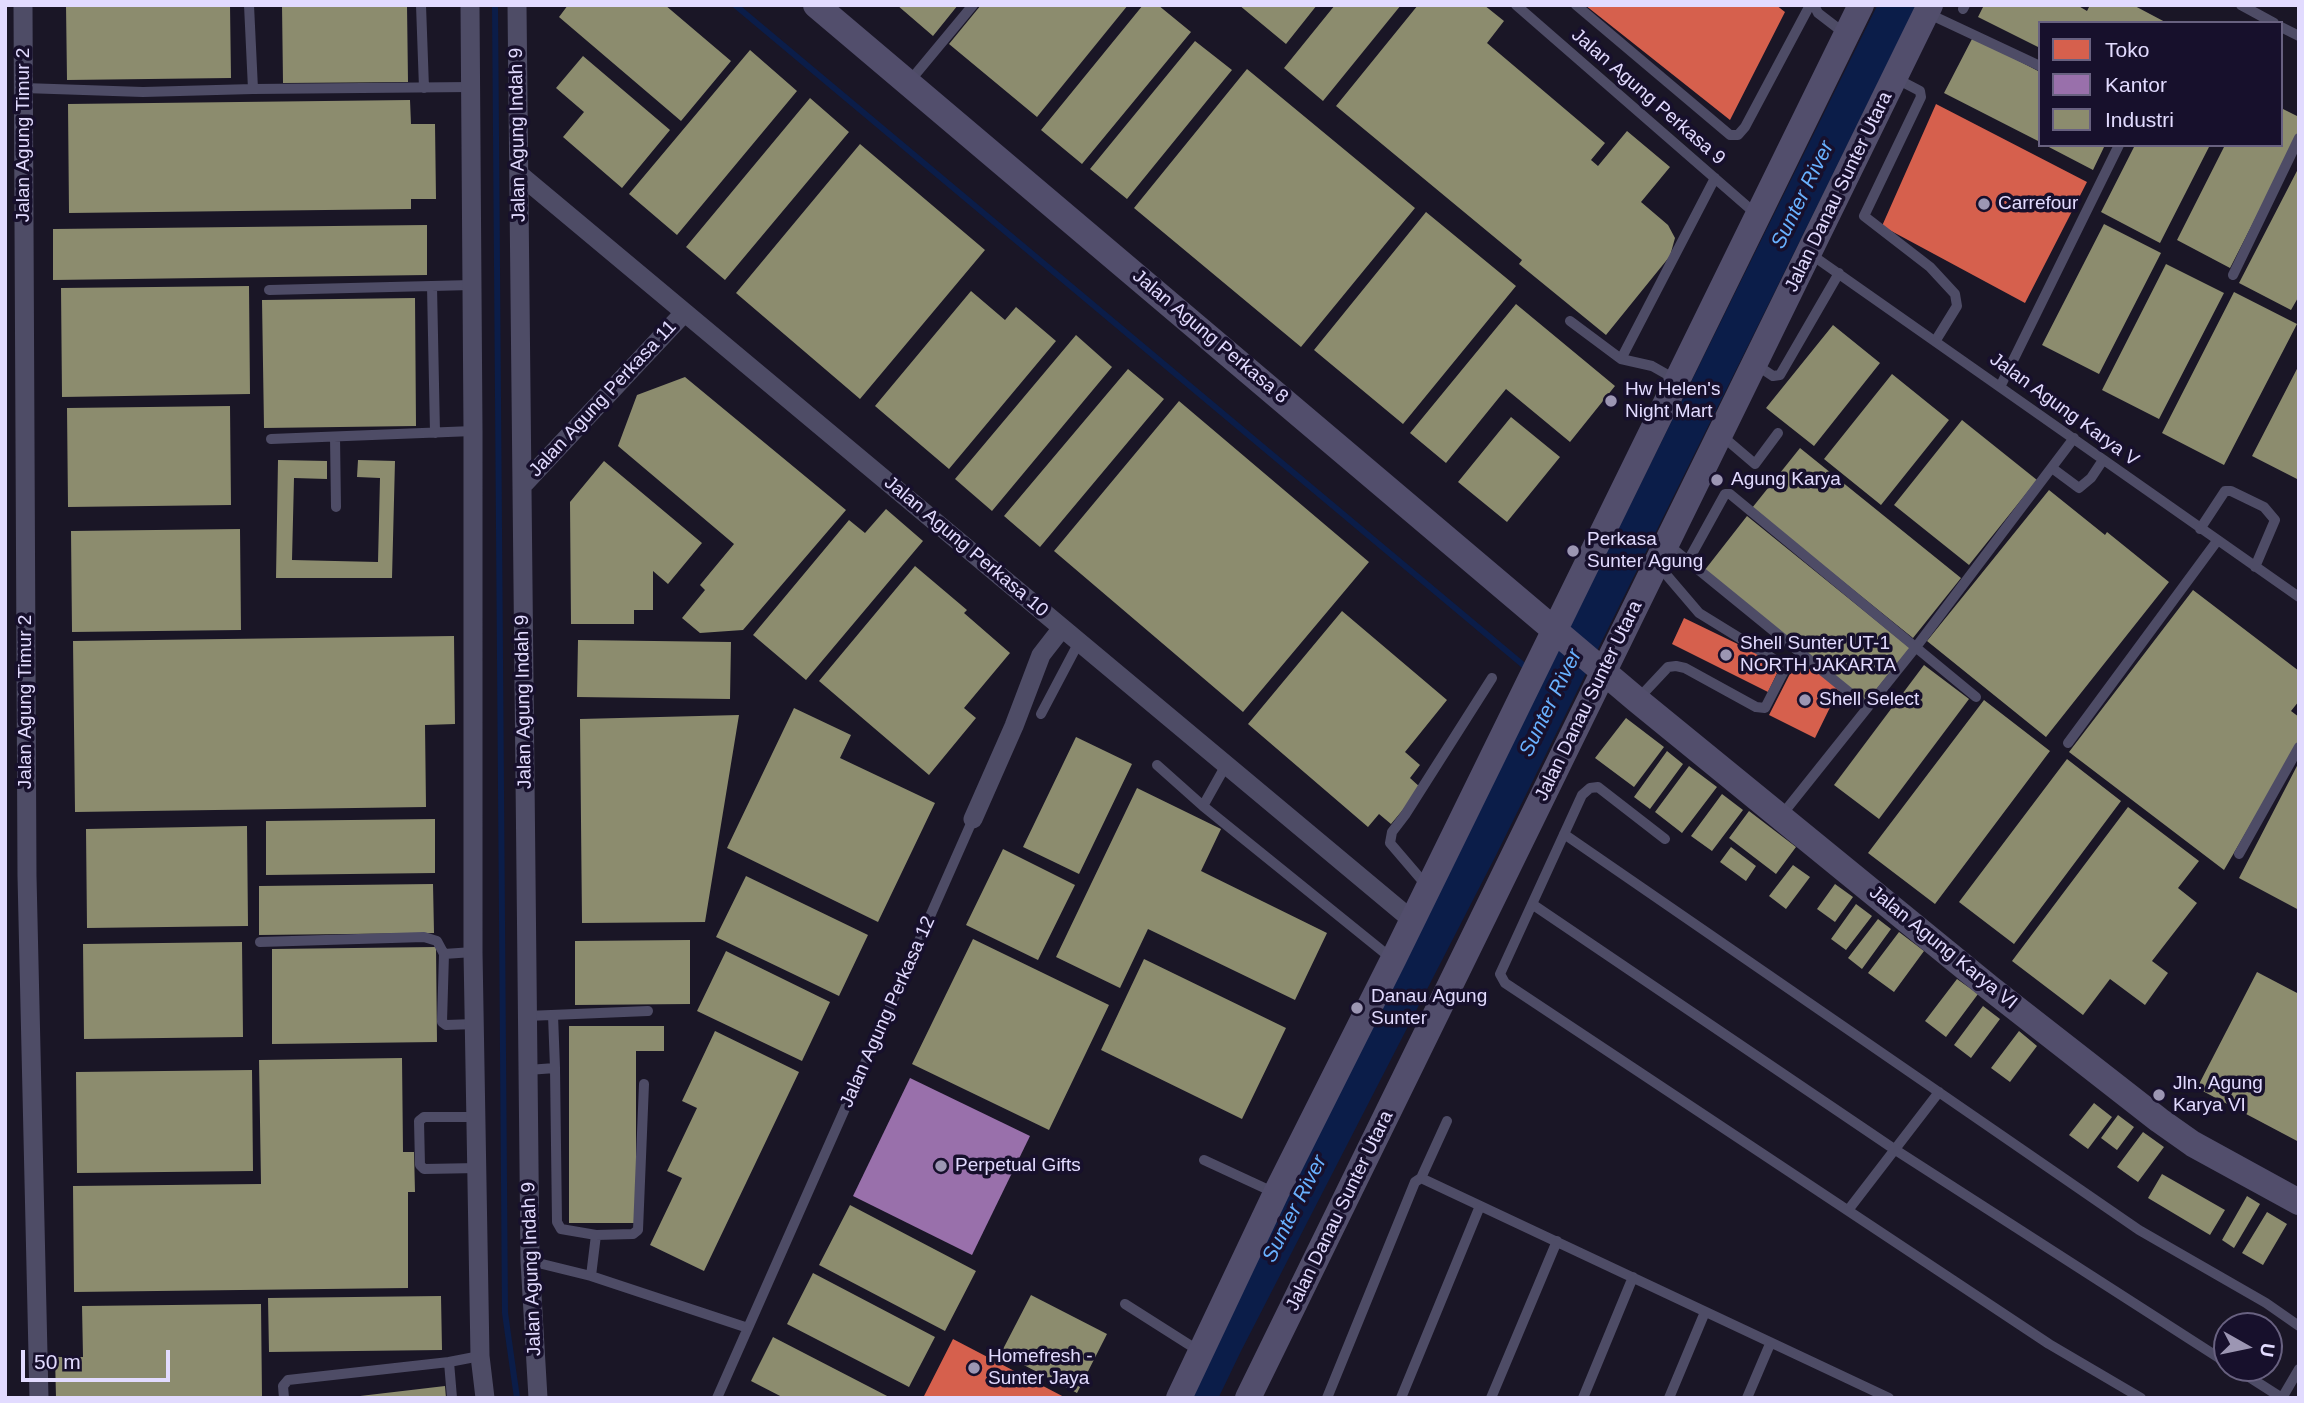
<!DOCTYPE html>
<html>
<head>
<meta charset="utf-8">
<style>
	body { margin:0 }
	#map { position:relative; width:2304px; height:1403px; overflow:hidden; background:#1a1626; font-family:Arial,sans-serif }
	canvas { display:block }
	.frame { position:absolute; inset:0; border:7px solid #e2dbff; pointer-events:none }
	.legend { position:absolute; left:2038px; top:21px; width:245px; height:126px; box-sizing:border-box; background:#17102c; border:2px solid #686180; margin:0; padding:9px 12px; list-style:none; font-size:21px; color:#e2dbff }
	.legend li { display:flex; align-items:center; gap:14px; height:35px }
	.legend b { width:35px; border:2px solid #686180 }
	.north { position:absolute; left:2213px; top:1312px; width:70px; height:70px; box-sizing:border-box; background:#17102c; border:2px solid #686180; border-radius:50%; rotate:99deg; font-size:19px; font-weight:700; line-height:28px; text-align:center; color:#e2dbff }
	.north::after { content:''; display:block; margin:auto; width:24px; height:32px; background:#9c96b3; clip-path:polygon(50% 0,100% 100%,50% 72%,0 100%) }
	.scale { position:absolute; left:21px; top:1350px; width:149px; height:32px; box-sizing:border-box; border:4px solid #e2dbff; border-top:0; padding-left:9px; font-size:21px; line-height:24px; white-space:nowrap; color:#e2dbff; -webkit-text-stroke:5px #17102c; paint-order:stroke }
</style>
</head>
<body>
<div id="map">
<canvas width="2304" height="1403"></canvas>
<div class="frame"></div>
<ul class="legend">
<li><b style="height:19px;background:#d6604d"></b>Toko</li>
<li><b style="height:19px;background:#9970ab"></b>Kantor</li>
<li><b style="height:19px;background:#8c8c6e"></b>Industri</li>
</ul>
<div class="north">U</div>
<div class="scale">50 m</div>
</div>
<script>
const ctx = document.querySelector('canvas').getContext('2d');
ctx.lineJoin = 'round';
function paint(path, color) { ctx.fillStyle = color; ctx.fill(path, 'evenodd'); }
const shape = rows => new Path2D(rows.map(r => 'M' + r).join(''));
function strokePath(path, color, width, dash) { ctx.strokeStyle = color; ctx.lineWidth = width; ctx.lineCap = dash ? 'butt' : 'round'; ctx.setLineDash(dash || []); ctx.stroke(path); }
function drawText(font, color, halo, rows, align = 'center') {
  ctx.font = font + ' Arial,sans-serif'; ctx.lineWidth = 7; ctx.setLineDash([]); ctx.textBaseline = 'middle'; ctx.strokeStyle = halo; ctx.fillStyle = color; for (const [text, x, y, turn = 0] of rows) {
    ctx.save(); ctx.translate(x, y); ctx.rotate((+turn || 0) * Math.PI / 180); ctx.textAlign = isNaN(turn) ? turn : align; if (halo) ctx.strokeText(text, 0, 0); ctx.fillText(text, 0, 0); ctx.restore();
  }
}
const shops = shape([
	[1585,5,1776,5,1785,12,1730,120],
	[1936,104,2087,182,2025,303,1882,226],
	[1684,618,1781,665,1768,692,1672,644],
	[1796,662,1841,685,1815,738,1769,715],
	[953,1339,1066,1398,923,1398]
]);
const offices = shape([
	[910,1078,1030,1136,972,1255,853,1196]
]);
const industry = shape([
	[66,5,230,5,231,78,67,80],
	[282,5,407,5,408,82,283,83],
	[568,5,665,5,731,61,681,121,559,17],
	[897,5,958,5,933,36],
	[981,5,1128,5,1037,117,949,44],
	[1143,5,1158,5,1191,32,1082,164,1041,130],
	[1239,5,1317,5,1286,44],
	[1335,5,1401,5,1323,101,1284,68],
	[1418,5,1484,5,1504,21,1487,43,1605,143,1591,160,1598,166,1627,131,1670,167,1641,202,1668,225,1675,238,1670,256,1606,335,1519,264,1522,260,1336,106],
	[1984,5,2077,5,2087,11,2090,5,2133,5,2167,23,2040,23,2040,48,1978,17],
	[1973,37,2040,72,2040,142,1944,93],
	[1195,41,1232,70,1127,199,1090,169],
	[750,50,797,91,677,235,629,194],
	[583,56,670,130,622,188,563,137,584,112,556,88],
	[1247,69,1415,208,1301,347,1134,208],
	[810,98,849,132,725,280,686,247],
	[410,100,411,124,435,124,436,199,411,199,411,209,69,213,68,104],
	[2281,108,2299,117,2299,133,2230,268,2177,240,2225,145,2281,145],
	[860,144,985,250,860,399,736,293],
	[2045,145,2105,145,2093,170],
	[2135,145,2210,145,2160,243,2101,212],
	[2299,167,2299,296,2291,310,2239,283],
	[1426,212,1516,286,1403,424,1314,350],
	[2104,224,2161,253,2099,374,2042,345],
	[427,225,427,275,53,280,53,229],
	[2166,264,2224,293,2159,419,2102,390],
	[249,286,250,394,62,397,61,288],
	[971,291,1005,320,1016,307,1056,341,949,469,875,406],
	[2234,292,2297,324,2224,465,2162,433],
	[415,298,416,426,264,428,262,300],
	[1516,304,1615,386,1570,442,1506,389,1446,463,1410,433],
	[1833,325,1880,363,1814,446,1766,408],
	[1076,335,1112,367,992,511,955,479],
	[2299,365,2299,480,2252,456],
	[1128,369,1164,399,1040,547,1004,516],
	[1892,374,1949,420,1881,505,1824,459],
	[685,377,846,510,743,630,700,633,682,618,705,590,700,585,734,544,618,446,637,395],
	[1179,401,1369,562,1243,712,1054,551],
	[230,406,231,505,68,507,67,408],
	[1511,417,1560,457,1507,522,1458,482],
	[1962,420,2037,480,1969,565,1894,505],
	[1800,448,1961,578,1913,638,1752,508],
	[278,460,327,461,327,479,294,478,292,560,378,562,380,478,357,477,358,460,395,461,392,578,276,578],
	[604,461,702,543,668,584,653,571,653,610,634,610,634,624,571,624,570,502],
	[2049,490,2105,535,2107,532,2169,582,2046,737,1927,641],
	[886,509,923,541,806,680,753,635,849,520,865,533],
	[1747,516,1910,648,1866,702,1704,571],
	[240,529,241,630,72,632,71,531],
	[915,566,967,610,964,613,1010,653,964,708,976,718,929,775,819,681],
	[2193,590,2299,671,2299,701,2291,711,2299,717,2299,741,2224,870,2069,752],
	[1342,611,1447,700,1405,752,1420,765,1410,778,1421,788,1391,824,1379,814,1368,827,1248,724],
	[454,636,455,724,425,725,426,807,75,812,73,641],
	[578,640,731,642,730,699,577,697],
	[1924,665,1969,699,1879,819,1834,785],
	[1984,700,2050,751,1935,904,1868,853],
	[794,708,851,735,840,758,935,803,878,922,727,848],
	[739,715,705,922,582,923,580,719],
	[1626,718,1664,747,1634,787,1595,758],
	[1076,737,1132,764,1079,874,1023,847],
	[1667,751,1683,764,1650,809,1634,797],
	[2067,759,2121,801,2014,944,1959,902],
	[2299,762,2299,910,2239,878],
	[1689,766,1717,787,1682,833,1655,812],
	[1137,788,1221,829,1201,871,1327,933,1295,1000,1148,929,1120,988,1056,957],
	[1722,794,1743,810,1712,851,1691,836],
	[2128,807,2199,861,2178,888,2197,903,2152,961,2168,973,2145,1005,2110,979,2083,1015,2012,961],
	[1749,811,1796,847,1776,874,1729,838],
	[435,819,435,873,266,875,266,821],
	[247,826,248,926,87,928,86,829],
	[1731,847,1756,866,1746,881,1720,862],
	[1003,849,1075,885,1038,960,966,925],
	[1793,865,1810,877,1786,909,1769,896],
	[746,876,868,935,839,996,716,937],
	[433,884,434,933,259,935,259,886],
	[1835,884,1853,897,1835,922,1817,909],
	[1856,904,1872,916,1846,950,1831,939],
	[1878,919,1891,929,1862,969,1848,958],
	[1899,932,1924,951,1894,992,1868,973],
	[973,939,1109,1005,1049,1130,912,1064],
	[690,940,690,1004,575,1005,575,941],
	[242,942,243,1037,84,1039,83,944],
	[436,947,437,1042,272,1044,272,949],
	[726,951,830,1002,802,1061,697,1011],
	[1144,959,1286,1028,1242,1119,1101,1050],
	[2257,972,2299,994,2299,1142,2197,1088],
	[1957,979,1978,994,1946,1037,1925,1021],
	[1983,1006,2000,1019,1971,1058,1954,1045],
	[569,1026,664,1026,664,1051,636,1051,636,1223,569,1223],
	[715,1031,799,1072,704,1271,650,1245,682,1178,667,1171,697,1108,682,1101],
	[2019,1031,2037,1046,2010,1082,1991,1068],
	[402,1058,403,1152,414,1152,415,1192,408,1192,408,1288,74,1292,73,1186,261,1184,259,1060],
	[252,1070,253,1171,77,1173,76,1072],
	[2094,1103,2112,1117,2088,1149,2069,1135],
	[2118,1115,2134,1127,2117,1150,2101,1138],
	[2143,1132,2164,1147,2138,1182,2117,1167],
	[2162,1174,2225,1210,2210,1235,2148,1198],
	[2247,1196,2260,1204,2234,1248,2222,1240],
	[850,1205,976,1271,945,1331,819,1265],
	[2267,1212,2287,1224,2263,1265,2242,1253],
	[813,1273,935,1337,909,1387,787,1324],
	[1031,1295,1107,1334,1077,1393,1001,1353],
	[441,1296,442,1350,269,1352,268,1298],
	[261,1304,262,1398,56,1398,55,1357,83,1357,82,1306],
	[773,1337,891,1398,784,1398,751,1381],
	[445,1386,446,1398,360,1398,360,1396]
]);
const stream = shape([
	[495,5,505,1313,517,1398],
	[735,5,1528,669],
	[1539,678,1556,693]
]);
const river = shape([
	[1199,1398,1226,1342,1480,848,1897,5]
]);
const lane = shape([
	[249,5,253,89,471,87],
	[421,5,424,88],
	[1516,5,1756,214],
	[1576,5,1730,135,1738,135,1745,127,1810,5],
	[1814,5,1818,13,1844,33],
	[2241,5,2274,23],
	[1963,9,1965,5],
	[1927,13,2040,66],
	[2281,27,2299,36],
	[1897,79,1920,91,1921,97,1864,216,1930,267,1955,294,1957,306,1936,340],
	[909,82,973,5],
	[24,88,143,92,253,89],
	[1809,253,2299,597],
	[2233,275,2299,138],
	[432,286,435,433],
	[269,290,472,285],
	[1570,321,1621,359,1652,366,1675,379],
	[1621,359,1715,178],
	[1755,364,1773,376,1780,375,1839,273],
	[2000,387,2119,145],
	[1721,435,1755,464,1778,433],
	[335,437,336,507],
	[271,439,473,431],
	[2052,468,2079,488,2091,478,2103,460],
	[2200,529,2225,491,2231,491,2264,507,2275,520,2255,567],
	[1667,544,1867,707],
	[1688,561,1725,494,1730,494,1976,697],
	[1638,699,1668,667,1676,666,1685,668,1756,707,1765,708,1785,669,1785,666,1699,613,1658,565],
	[1041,714,1079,642],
	[2068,743,2217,541],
	[1157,765,1203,806,1391,958],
	[1203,806,1226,765],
	[1781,816,1916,647,2074,438],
	[1564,834,2139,1230,2266,1303,2299,1326],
	[1665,839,1598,787,1590,788,1582,795,1500,974,1505,983,2049,1344,2141,1398],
	[2239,854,2299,747],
	[1426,885,1390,843,1392,832,1405,815,1492,678],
	[1532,904,1894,1149,2227,1363],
	[260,942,424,937,437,941,444,954,473,952],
	[444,954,442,1022,446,1025,475,1024],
	[553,1015,555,1068],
	[527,1016,648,1011],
	[528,1070,555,1068,557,1222,561,1229,596,1235,591,1276],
	[478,1117,424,1117,419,1121,420,1165,424,1169,478,1168],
	[1204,1160,1273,1192],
	[1421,1178,1889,1398],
	[1849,1209,1939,1092],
	[596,1235,633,1234,638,1230,644,1084],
	[530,1261,591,1276,748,1328],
	[1125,1304,1199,1351],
	[449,1362,480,1356],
	[2235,1368,2282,1398],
	[284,1398,283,1386,288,1380,449,1362,452,1398],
	[717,1398,973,819],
	[1327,1398,1415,1182,1421,1178,1447,1121],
	[1401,1398,1480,1206],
	[1491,1398,1557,1241],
	[1583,1398,1633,1277],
	[1669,1398,1705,1312],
	[1747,1398,1770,1344],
	[2282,1398,2299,1369]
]);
const street = shape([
	[23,5,27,876,39,1398],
	[470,5,473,431,473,952,480,1356,485,1398],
	[517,5,530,1261,538,1398],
	[519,174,1413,921],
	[522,486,684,313],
	[973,819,1014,726,1041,655,1062,628]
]);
const secondary = shape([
	[816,5,1637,700,1990,988,2159,1120,2193,1144,2299,1202],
	[1179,1398,1276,1193,1393,960,1861,5],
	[1248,1398,1930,5]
]);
const markers = [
	[1984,204,7,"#9c96b3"],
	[1611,401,7,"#9c96b3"],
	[1717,480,7,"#9c96b3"],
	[1573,551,7,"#9c96b3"],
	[1726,655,7,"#9c96b3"],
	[1805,700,7,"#9c96b3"],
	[1357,1008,7,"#9c96b3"],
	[2159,1095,7,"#9c96b3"],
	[941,1166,7,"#9c96b3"],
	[974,1368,7,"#9c96b3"]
];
const streetNames = [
	["Jalan Agung Perkasa 9",1648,97,41],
	["Jalan Agung Timur 2",24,135,-90],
	["Jalan Agung Indah 9",518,135,-91],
	["Jalan Danau Sunter Utara",1839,192,-64],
	["Jalan Agung Perkasa 8",1210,337,40],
	["Jalan Agung Perkasa 11",603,399,-47],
	["Jalan Agung Karya V",2064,410,36],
	["Jalan Agung Perkasa 10",966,547,40],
	["Jalan Danau Sunter Utara",1589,701,-64],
	["Jalan Agung Timur 2",26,702,-90],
	["Jalan Agung Indah 9",524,702,-91],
	["Jalan Agung Karya VI",1943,948,39],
	["Jalan Agung Perkasa 12",888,1012,-66],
	["Jalan Danau Sunter Utara",1340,1211,-64],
	["Jalan Agung Indah 9",532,1269,-92]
];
const poiNames = [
	["Carrefour",1998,204],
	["Hw Helen's",1625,390],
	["Night Mart",1625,412],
	["Agung Karya",1731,480],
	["Perkasa",1587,540],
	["Sunter Agung",1587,562],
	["Shell Sunter UT-1",1740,644],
	["NORTH JAKARTA",1740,666],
	["Shell Select",1819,700],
	["Danau Agung",1371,997],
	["Sunter",1371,1019],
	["Jln. Agung",2173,1084],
	["Karya VI",2173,1106],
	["Perpetual Gifts",955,1166],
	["Homefresh -",988,1357],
	["Sunter Jaya",988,1379]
];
const waterNames = [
	["Sunter River",1803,195,-64],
	["Sunter River",1551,703,-64],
	["Sunter River",1295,1209,-63]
];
paint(shops, '#d6604d');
paint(offices, '#9970ab');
paint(industry, '#8c8c6e');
strokePath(stream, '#0b1d49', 6);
strokePath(river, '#0b1d49', 35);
strokePath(lane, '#4e4c66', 10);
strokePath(street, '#4e4c66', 19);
strokePath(secondary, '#524e6c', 26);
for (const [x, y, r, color] of markers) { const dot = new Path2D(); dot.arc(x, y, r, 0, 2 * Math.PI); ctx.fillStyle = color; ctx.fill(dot); strokePath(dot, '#17102c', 2.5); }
drawText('19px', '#e2dbff', '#17102c', streetNames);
drawText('19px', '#e2dbff', '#17102c', poiNames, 'left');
drawText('italic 21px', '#69b1ff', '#17102c', waterNames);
</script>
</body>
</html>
